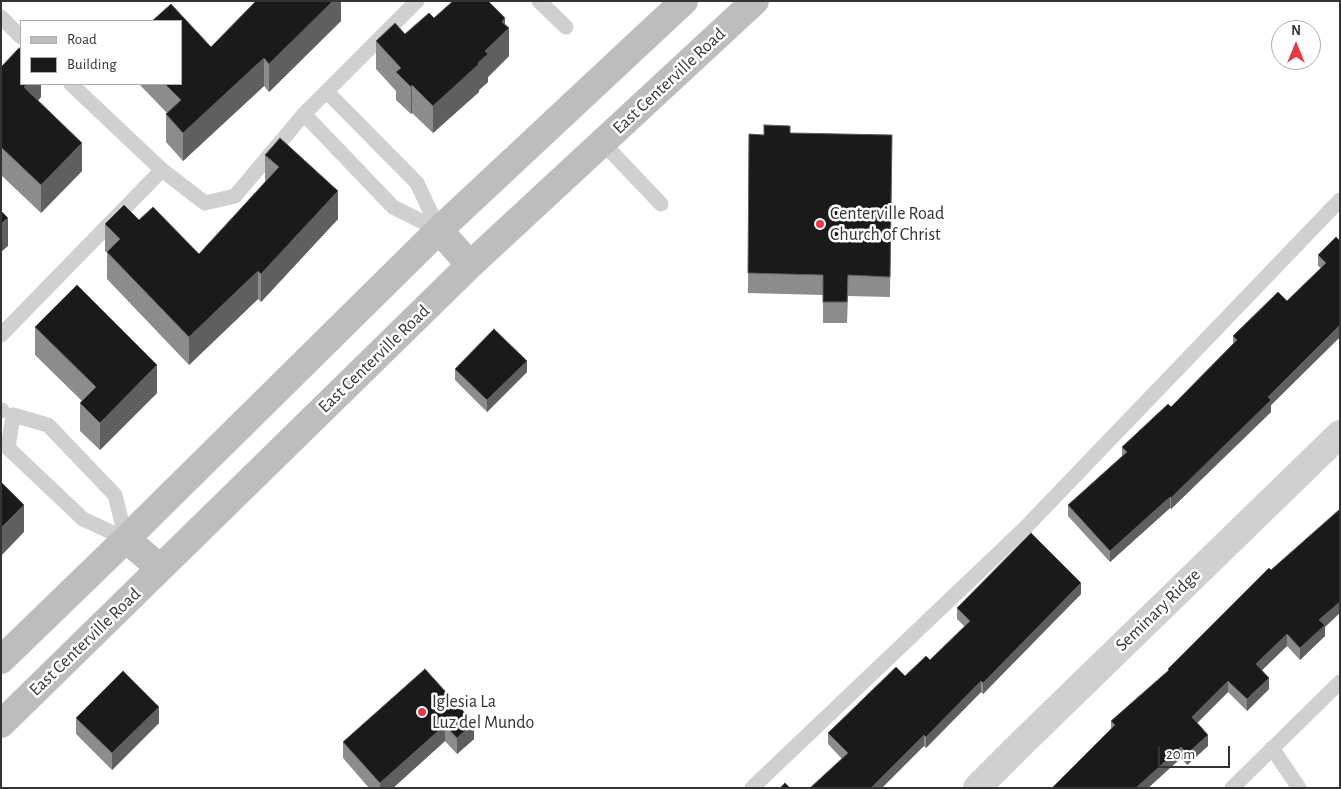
<!DOCTYPE html>
<html>
<head>
<meta charset="utf-8">
<style>
	body { margin:0 }
	#map { position:relative; width:1341px; height:789px; overflow:hidden; background:#fff; font-family:"Alegreya Sans",sans-serif }
	canvas { display:block }
	.frame { position:absolute; inset:0; border:2px solid #333; pointer-events:none }
	.legend { position:absolute; left:20px; top:20px; width:162px; height:65px; box-sizing:border-box; background:#fff; border:1px solid #adadad; margin:0; padding:6px 9px; list-style:none; font-size:15px; color:#333 }
	.legend li { display:flex; align-items:center; gap:10px; height:25px }
	.legend b { width:25px; border:1px solid #adadad }
	.north { position:absolute; left:1271px; top:20px; width:50px; height:50px; box-sizing:border-box; background:#fff; border:1px solid #adadad; border-radius:50%; rotate:0deg; font-size:14px; font-weight:700; line-height:20px; text-align:center; color:#333 }
	.north::after { content:''; display:block; margin:auto; width:18px; height:22px; background:#e63946; clip-path:polygon(50% 0,100% 100%,50% 72%,0 100%) }
	.scale { position:absolute; left:1158px; top:746px; width:72px; height:22px; box-sizing:border-box; border:2px solid #333; border-top:0; padding-left:6px; font-size:15px; line-height:18px; white-space:nowrap; color:#333; -webkit-text-stroke:4px #fff; paint-order:stroke }
</style>
</head>
<body>
<div id="map">
<canvas width="1341" height="789"></canvas>
<div class="frame"></div>
<ul class="legend">
<li><b style="height:6px;background:#bdbdbd"></b>Road</li>
<li><b style="height:14px;background:#1a1a1a"></b>Building</li>
</ul>
<div class="north">N</div>
<div class="scale">20 m</div>
</div>
<script>
const ctx = document.querySelector('canvas').getContext('2d');
ctx.lineJoin = 'round';
const shape = rows => new Path2D(rows.map(r => 'M' + r).join(''));
function strokePath(path, color, width, dash) { ctx.strokeStyle = color; ctx.lineWidth = width; ctx.lineCap = dash ? 'butt' : 'round'; ctx.setLineDash(dash || []); ctx.stroke(path); }
function paint(path, color) { ctx.fillStyle = color; ctx.fill(path, 'evenodd'); }
function drawText(font, color, halo, rows, align = 'center') {
  ctx.font = font + ' "Alegreya Sans",sans-serif'; ctx.lineWidth = 5; ctx.setLineDash([]); ctx.textBaseline = 'middle'; ctx.strokeStyle = halo; ctx.fillStyle = color; for (const [text, x, y, turn = 0] of rows) {
    ctx.save(); ctx.translate(x, y); ctx.rotate((+turn || 0) * Math.PI / 180); ctx.textAlign = isNaN(turn) ? turn : align; if (halo) ctx.strokeText(text, 0, 0); ctx.fillText(text, 0, 0); ctx.restore();
  }
}
const service = shape([
	[539,1,566,27],
	[1,17,21,37],
	[71,84,162,170,205,203,235,196,304,114,417,1],
	[327,92,417,183,439,230],
	[304,114,393,207,439,230],
	[602,142,661,204],
	[1,335,162,170],
	[1,411,2,410],
	[13,415,48,425,115,495,126,539,83,519,8,448,13,415],
	[1272,748,1299,788],
	[752,788,1024,529,1340,200],
	[1232,788,1340,682]
]);
const minor = shape([
	[977,788,1022,743,1340,434]
]);
const secondary = shape([
	[439,230,470,265],
	[126,539,160,568],
	[1,660,126,539,439,230,684,1],
	[1,724,470,265,755,1]
]);
const wall = shape([
	[341,1,341,21,269,92,264,86,183,161,166,142,166,114,167,113,139,84,181,84,211,47],
	[434,18,505,25,509,56,488,77,488,82,479,90,479,92,433,133,412,113,411,114,396,100,396,91,376,69,376,41,405,34],
	[1,67,41,84,41,97,38,101,82,171,41,213,1,175],
	[790,133,892,135,890,297,848,296,847,323,823,323,823,295,748,293,749,134,764,135],
	[265,155,338,219,261,302,258,299,189,365,107,279,107,253,105,251,105,224,199,254,265,182],
	[1340,241,1340,339,1339,338,1271,405,1271,412,1171,509,1170,508,1110,562,1068,516,1068,505,1122,456,1122,447,1171,407,1233,344,1233,336,1287,301,1321,268,1318,266,1318,255],
	[35,327,157,393,100,450,80,431,80,403,82,401,35,355],
	[455,369,527,372,487,412,455,380],
	[1269,568,1325,627,1325,636,1300,660,1287,646,1262,670,1269,689,1247,711,1228,692,1197,723,1208,746,1187,765,1181,758,1148,788,1052,788,1111,729,1111,721,1168,671,1168,669],
	[1081,594,983,694,981,692,926,748,924,746,842,759,828,744,828,733,930,660,965,627,957,619,957,608],
	[425,669,474,739,457,754,445,741,393,788,369,788,343,758,343,742],
	[76,718,159,723,112,770,76,734]
]);
const shadedWall = shape([
	[333,1,341,1,341,21,269,92,269,64],
	[505,18,505,32,509,28,509,56,488,77,488,82,479,90,479,92,433,133,433,106,478,63,502,22],
	[264,58,264,86,183,161,183,133],
	[27,84,41,84,41,97,24,115,24,87],
	[412,85,412,113,411,114,411,87],
	[82,143,82,171,41,213,41,185],
	[338,191,338,219,261,302,261,274],
	[8,218,8,246,1,252,1,224],
	[258,271,258,299,189,365,189,337],
	[1339,326,1339,338,1271,405,1271,412,1171,509,1171,498,1268,397],
	[527,361,527,372,487,412,487,400],
	[157,365,157,393,100,450,100,423],
	[1170,497,1170,508,1110,562,1110,551],
	[24,505,24,532,1,556,1,528],
	[1081,583,1081,594,983,694,983,683],
	[1340,602,1340,613,1325,627,1325,636,1300,660,1300,648,1319,620],
	[1287,634,1287,646,1256,676,1256,664],
	[1269,678,1269,689,1247,711,1247,699],
	[981,681,981,692,926,748,926,737],
	[1228,681,1228,692,1192,728,1192,717],
	[159,707,159,723,112,770,112,753],
	[474,723,474,739,457,754,457,738],
	[445,725,445,741,393,788,380,788,380,783],
	[924,735,924,746,882,788,871,788],
	[1208,735,1208,746,1187,765,1187,754],
	[1181,747,1181,758,1148,788,1136,788]
]);
const building = shape([
	[256,1,333,1,269,64,264,58,183,133,166,114,181,100,165,84,181,84,181,21,152,21,171,4,211,47,256,1],
	[453,1,488,1,505,18,502,22,509,28,485,51,488,54,478,63,479,64,433,106,412,85,411,87,396,72,401,68,376,41,395,23,405,34,429,13,434,18,453,1],
	[19,48,21,50,21,84,27,84,24,87,82,143,41,185,1,147,1,67,19,48],
	[764,125,790,126,790,133,892,135,890,277,848,275,847,302,823,302,823,275,748,273,749,134,764,135,764,125],
	[280,138,338,191,261,274,258,271,189,337,107,252,120,239,105,224,124,205,139,220,153,207,199,254,279,167,265,155,280,138],
	[1,211,8,218,1,224,1,211],
	[1336,237,1340,241,1340,327,1339,326,1268,397,1271,400,1171,498,1170,497,1110,551,1068,505,1127,452,1122,447,1168,404,1171,407,1237,340,1233,336,1278,292,1287,301,1326,263,1318,255,1336,237],
	[77,285,157,365,100,423,80,403,96,387,35,327,77,285],
	[494,329,527,361,487,400,455,369,494,329],
	[1,482,24,505,1,528,1,482],
	[1340,509,1340,602,1319,620,1325,625,1300,648,1287,634,1256,664,1269,678,1247,699,1228,681,1192,717,1208,735,1187,754,1181,747,1136,788,1052,788,1115,725,1111,721,1169,670,1168,669,1269,568,1271,570,1340,509],
	[1031,533,1081,583,983,683,981,681,926,737,924,735,871,788,810,788,848,753,828,733,896,667,905,676,926,656,930,660,970,621,957,608,1031,533],
	[425,669,474,723,457,738,445,725,380,783,343,742,425,669],
	[123,671,159,707,112,753,76,718,123,671],
	[785,783,790,788,780,788,785,783]
]);
const markers = [
	[820,224,5,"#e63946"],
	[422,712,5,"#e63946"]
];
const streetNames = [
	["East Centerville Road",669,81,-43],
	["East Centerville Road",374,359,-44],
	["Seminary Ridge",1158,610,-44],
	["East Centerville Road",85,642,-44]
];
const poiNames = [
	["Centerville Road",830,214],
	["Church of Christ",830,235],
	["Iglesia La",432,702],
	["Luz del Mundo",432,723]
];
strokePath(service, '#d0d0d0', 15);
strokePath(minor, '#d0d0d0', 28);
strokePath(secondary, '#bdbdbd', 28);
paint(wall, '#8c8c8c');
paint(shadedWall, '#5f5f5f');
paint(building, '#1a1a1a');
strokePath(building, '#5f5f5f', 1);
for (const [x, y, r, color] of markers) { const dot = new Path2D(); dot.arc(x, y, r, 0, 2 * Math.PI); ctx.fillStyle = color; ctx.fill(dot); strokePath(dot, '#fff', 2); }
drawText('18px', '#333', '#fff', streetNames);
drawText('18px', '#333', '#fff', poiNames, 'left');
</script>
</body>
</html>
